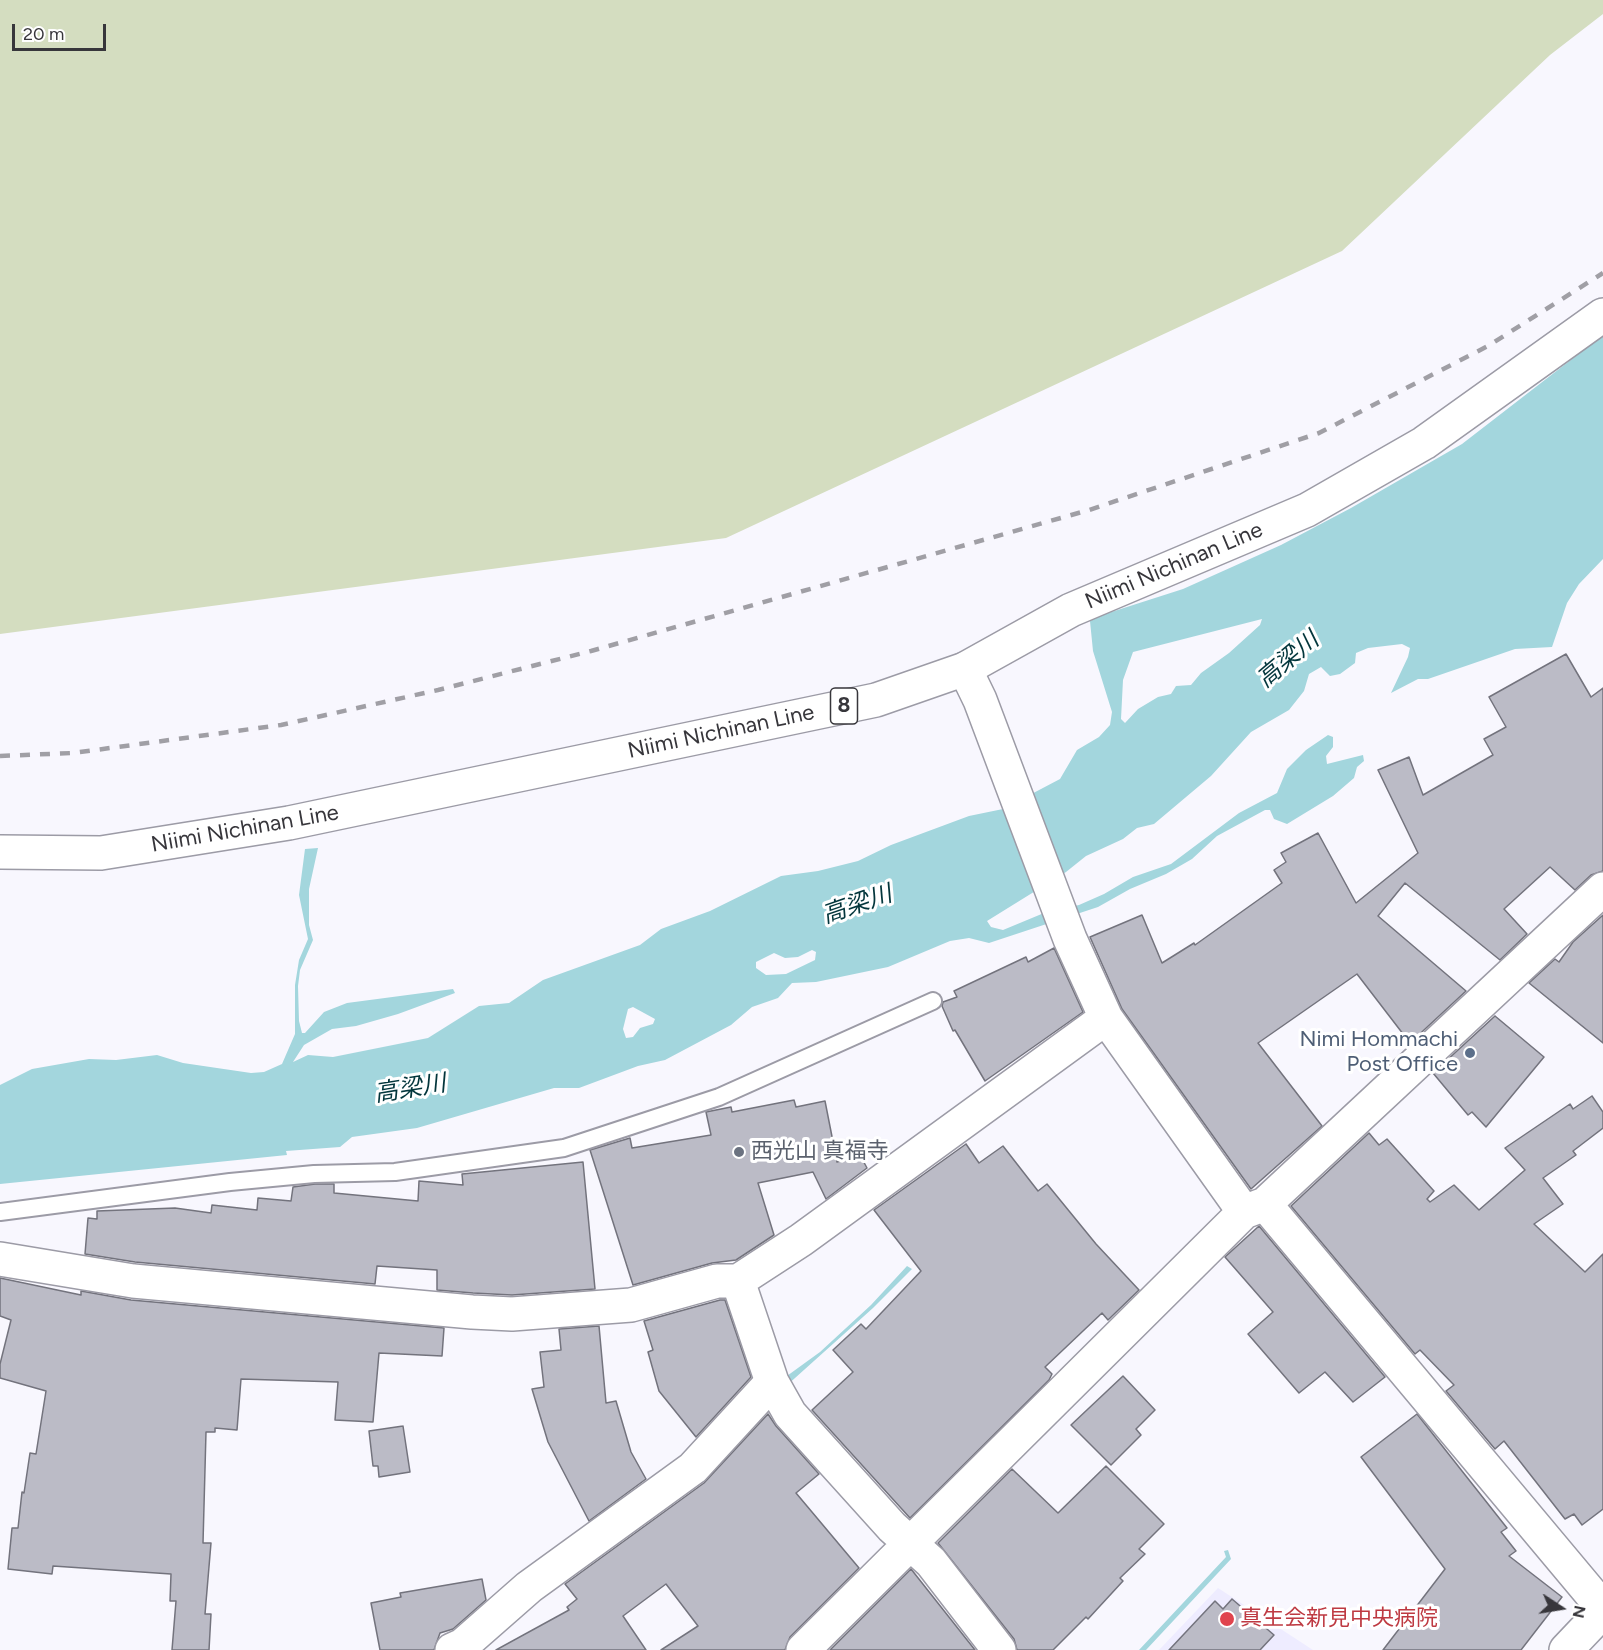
<!DOCTYPE html>
<html>
<head>
<meta charset="utf-8">
<style>
	body { margin:0 }
	#map { position:relative; width:1603px; height:1650px; overflow:hidden; background:#f8f7fe; font-family:Figtree,sans-serif }
	canvas { display:block }
	.north { position:absolute; left:1531px; top:1578px; width:60px; height:60px; -webkit-text-stroke:4px #fff; paint-order:stroke; rotate:102deg; font-size:16px; font-weight:700; line-height:24px; text-align:center; color:#37363b }
	.north::after { content:''; display:block; margin:auto; width:21px; height:27px; background:#37363b; clip-path:polygon(50% 0,100% 100%,50% 72%,0 100%) }
	.scale { position:absolute; left:12px; top:24px; width:94px; height:27px; box-sizing:border-box; border:3px solid #37363b; border-top:0; padding-left:8px; font-size:18px; line-height:21px; white-space:nowrap; color:#37363b; -webkit-text-stroke:4px #fff; paint-order:stroke }
</style>
</head>
<body>
<div id="map">
<canvas width="1603" height="1650"></canvas>
<div class="north">N</div>
<div class="scale">20 m</div>
</div>
<script>
const ctx = document.querySelector('canvas').getContext('2d');
ctx.lineJoin = 'round';
function paint(path, color) { ctx.fillStyle = color; ctx.fill(path, 'evenodd'); }
const shape = rows => new Path2D(rows.map(r => 'M' + r).join(''));
function strokePath(path, color, width, dash) { ctx.strokeStyle = color; ctx.lineWidth = width; ctx.lineCap = dash ? 'butt' : 'round'; ctx.setLineDash(dash || []); ctx.stroke(path); }
function drawText(font, color, halo, rows, align = 'center') {
  ctx.font = font + ' Figtree,"Noto Sans JP",sans-serif'; ctx.lineWidth = 6; ctx.setLineDash([]); ctx.textBaseline = 'middle'; ctx.strokeStyle = halo; ctx.fillStyle = color; for (const [text, x, y, turn = 0] of rows) {
    ctx.save(); ctx.translate(x, y); ctx.rotate((+turn || 0) * Math.PI / 180); ctx.textAlign = isNaN(turn) ? turn : align; if (halo) ctx.strokeText(text, 0, 0); ctx.fillText(text, 0, 0); ctx.restore();
  }
}
const built = shape([
	[1218,1588,1313,1650,1159,1650]
]);
const green = shape([
	[0,0,1603,0,1603,14,1550,55,1342,251,726,538,0,634]
]);
const water = shape([
	[1603,335,1603,559,1579,584,1567,603,1552,647,1515,649,1428,679,1418,679,1391,693,1408,657,1410,648,1402,644,1368,648,1356,653,1355,663,1340,674,1330,676,1321,667,1309,674,1304,691,1289,710,1251,732,1211,776,1154,824,1137,828,1123,839,1086,856,1066,872,987,921,991,927,1003,930,1044,913,1079,905,1104,894,1133,877,1171,864,1239,813,1277,793,1287,769,1306,750,1328,735,1333,737,1333,747,1326,756,1327,764,1363,755,1364,761,1357,767,1354,778,1333,796,1287,824,1274,819,1270,810,1265,810,1217,836,1192,859,1166,874,1130,889,1098,907,989,943,969,938,950,941,888,967,816,982,792,983,778,998,752,1007,731,1025,665,1060,638,1066,579,1088,554,1088,417,1128,352,1137,340,1147,286,1151,287,1155,0,1184,0,1085,32,1069,89,1059,116,1060,157,1055,183,1063,251,1073,264,1072,282,1064,295,1034,295,985,299,960,308,939,299,895,305,849,318,848,309,889,309,925,313,940,300,970,298,986,299,1021,302,1033,305,1033,324,1012,347,1003,453,989,455,993,398,1014,356,1026,332,1029,304,1045,293,1062,308,1055,333,1057,428,1038,479,1006,509,1003,543,980,640,945,661,929,710,911,781,876,818,871,858,861,891,845,969,816,1003,809,1060,779,1077,750,1099,737,1110,725,1112,712,1093,651,1090,621,1102,615,1183,589,1281,545,1351,508,1462,444],
	[1262,619,1260,625,1229,653,1201,673,1191,685,1176,686,1171,694,1158,697,1138,709,1125,723,1121,719,1123,680,1133,652],
	[812,950,816,952,815,960,786,974,766,975,756,968,756,962,774,953,785,958,798,957],
	[633,1007,655,1019,653,1024,640,1028,633,1037,626,1038,623,1029,628,1009],
	[907,1266,912,1269,873,1308,785,1387,780,1381,820,1352,871,1305],
	[1228,1550,1231,1559,1146,1650,1139,1650,1226,1557,1224,1551]
]);
const building = shape([
	[1566,654,1591,697,1603,688,1603,871,1591,875,1575,890,1550,867,1504,909,1527,934,1500,960,1405,883,1378,916,1466,991,1410,1043,1357,974,1258,1043,1322,1126,1251,1189,1122,1009,1090,937,1142,915,1162,963,1194,943,1195,945,1282,883,1274,870,1286,862,1281,853,1318,833,1356,903,1418,853,1378,770,1409,757,1423,795,1493,755,1484,739,1506,727,1489,697,1566,654],
	[1603,915,1603,1043,1529,983,1555,959,1559,962,1573,942,1603,915],
	[1054,948,1083,1012,985,1081,955,1030,953,1031,942,1006,943,1002,957,997,954,991,1026,957,1028,962,1054,948],
	[1495,1016,1544,1057,1486,1127,1472,1112,1468,1115,1433,1073,1495,1016],
	[1592,1096,1603,1112,1603,1128,1573,1151,1576,1155,1543,1178,1563,1204,1534,1224,1585,1272,1603,1254,1603,1509,1582,1525,1574,1514,1565,1519,1504,1441,1495,1449,1446,1391,1454,1385,1420,1350,1415,1354,1291,1206,1369,1133,1379,1145,1387,1139,1434,1191,1427,1199,1430,1202,1454,1185,1479,1210,1525,1170,1505,1148,1570,1104,1573,1109,1592,1096],
	[794,1100,796,1107,825,1101,837,1162,860,1155,867,1168,826,1199,813,1172,758,1183,774,1235,736,1260,712,1263,633,1285,590,1150,630,1138,632,1148,711,1135,706,1112,731,1107,732,1112,794,1100],
	[966,1144,979,1163,1003,1146,1038,1191,1047,1184,1096,1244,1139,1290,1108,1320,1102,1313,1045,1367,1052,1374,1049,1380,910,1518,812,1410,853,1372,833,1350,861,1324,866,1329,921,1271,874,1210,966,1144],
	[583,1162,595,1289,512,1295,473,1293,437,1290,437,1270,377,1266,375,1284,135,1262,85,1254,88,1218,97,1219,97,1211,175,1208,211,1213,212,1205,257,1210,258,1198,291,1201,293,1187,315,1184,334,1184,334,1193,418,1201,419,1181,463,1185,462,1174,583,1162],
	[1259,1226,1385,1377,1353,1402,1325,1372,1299,1393,1248,1334,1273,1312,1225,1257,1259,1226],
	[0,1278,81,1295,81,1291,131,1300,444,1328,442,1356,379,1353,373,1422,335,1420,338,1382,241,1379,237,1430,215,1428,215,1432,206,1432,203,1543,211,1543,205,1614,211,1614,209,1650,172,1650,176,1601,170,1601,171,1574,53,1566,52,1574,8,1569,12,1528,18,1528,22,1492,24,1493,30,1453,36,1454,46,1391,0,1378,0,1364,11,1320,0,1316,0,1278],
	[720,1300,725,1300,751,1377,696,1437,659,1391,648,1352,653,1350,644,1321,720,1300],
	[599,1326,606,1403,616,1401,631,1452,646,1479,589,1521,548,1442,532,1389,544,1387,540,1352,561,1350,559,1329,599,1326],
	[1123,1376,1155,1410,1136,1429,1141,1435,1111,1465,1071,1425,1123,1376],
	[768,1414,776,1426,819,1474,796,1493,859,1568,790,1637,785,1650,661,1650,698,1626,666,1584,623,1616,646,1650,496,1650,569,1610,567,1607,577,1599,565,1584,704,1483,768,1414],
	[1417,1414,1507,1528,1501,1532,1516,1551,1509,1556,1562,1597,1521,1650,1383,1650,1445,1569,1361,1457,1417,1414],
	[403,1426,410,1472,379,1477,378,1466,373,1466,369,1431,403,1426],
	[1106,1466,1164,1524,1139,1549,1145,1554,1120,1578,1123,1581,1088,1619,1086,1617,1053,1650,1017,1650,1014,1639,938,1543,1012,1469,1058,1513,1106,1466],
	[911,1569,975,1650,830,1650,911,1569],
	[482,1579,486,1600,453,1629,440,1633,434,1650,380,1650,371,1603,401,1597,400,1593,482,1579],
	[1232,1599,1274,1635,1260,1650,1169,1650,1215,1601,1223,1609,1232,1599]
]);
const lane = shape([
	[0,1212,230,1182,314,1174,395,1172,564,1148,719,1097,933,1001]
]);
const street = shape([
	[965,669,980,700,1070,939,1106,1018,1244,1212],
	[1265,1204,1603,1608],
	[0,1259,133,1281,472,1312,512,1314,631,1305,717,1281,738,1281,801,1240,1106,1018],
	[738,1281,772,1382,790,1414,892,1527,931,1562,999,1650],
	[452,1650,463,1645,529,1587,693,1468,772,1382],
	[803,1650,1244,1212,1265,1204,1603,889],
	[1566,1650,1603,1611]
]);
const primary = shape([
	[0,852,101,853,289,823,876,700,965,669,1071,610,1307,510,1424,443,1603,315]
]);
const rail = shape([
	[0,756,73,753,281,725,438,690,591,651,1089,510,1319,433,1488,346,1603,273]
]);
const markers = [
	[1470,1053,6,"#5c6f8a"],
	[739,1152,6,"#6b7280"],
	[1227,1619,8,"#e0444e"]
];
const shields = [
	[844,706,27]
];
const shieldNames = [
	["8",844,706]
];
const streetNames = [
	["Niimi Nichinan Line",1174,566,-23],
	["Niimi Nichinan Line",721,732,-12],
	["Niimi Nichinan Line",245,829,-10]
];
const serviceNames = [
	["Nimi Hommachi",1458,1040],
	["Post Office",1458,1065]
];
const worshipNames = [
	["西光山 真福寺",751,1152]
];
const healthNames = [
	["真生会新見中央病院",1240,1619]
];
const waterNames = [
	["高梁川",1288,660,-40],
	["高梁川",857,905,-19],
	["高梁川",410,1089,-9]
];
paint(built, '#eeecff');
paint(green, '#d4ddc0');
paint(water, '#a3d6dd');
paint(building, '#bbbbc6');
strokePath(building, '#73737d', 1.5);
strokePath(lane, '#9c9ba6', 20);
strokePath(street, '#9c9ba6', 36);
strokePath(primary, '#9c9ba6', 36);
strokePath(lane, '#fff', 16);
strokePath(street, '#fff', 33);
strokePath(primary, '#fff', 33);
strokePath(rail, '#a09fa5', 4.5, [10, 10]);
for (const [x, y, r, color] of markers) { const dot = new Path2D(); dot.arc(x, y, r, 0, 2 * Math.PI); ctx.fillStyle = color; ctx.fill(dot); strokePath(dot, '#fff', 2); }
for (const [x, y, w] of shields) { const box = new Path2D(); box.roundRect(x - w / 2, y - 18, w, 36, 4.5); ctx.fillStyle = '#fff'; ctx.fill(box); strokePath(box, '#37363b', 1.5); }
drawText('bold 21px', '#37363b', null, shieldNames);
drawText('22px', '#37363b', '#fff', streetNames);
drawText('22px', '#4e5e75', '#fff', serviceNames, 'right');
drawText('22px', '#5b616d', '#fff', worshipNames, 'left');
drawText('22px', '#be3a42', '#fff', healthNames, 'left');
drawText('italic 24px', '#03363c', '#fff', waterNames);
</script>
</body>
</html>
